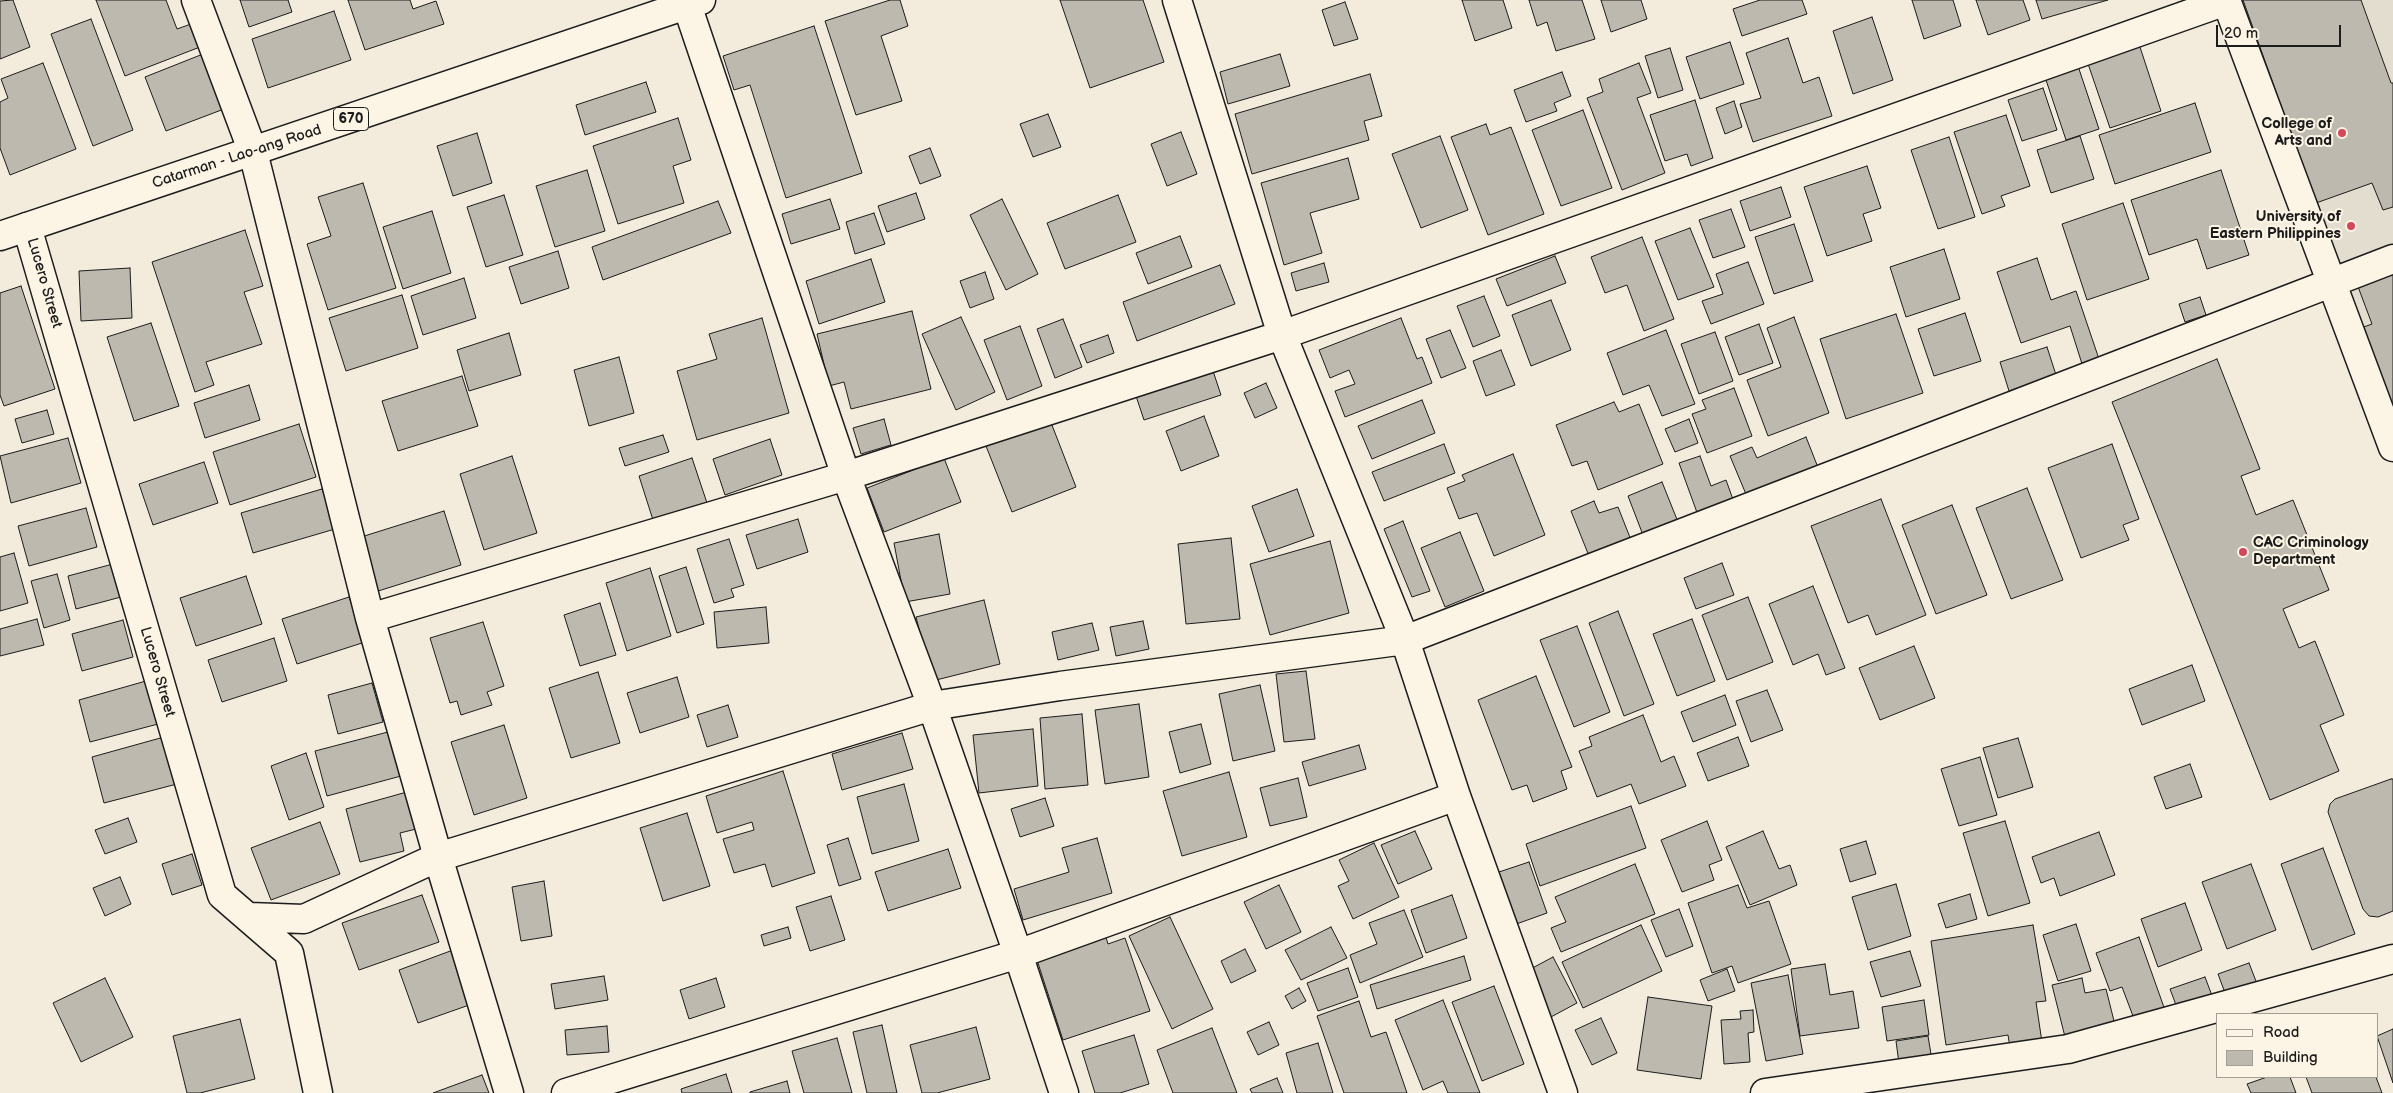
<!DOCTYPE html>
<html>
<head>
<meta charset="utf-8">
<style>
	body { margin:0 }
	#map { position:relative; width:2393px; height:1093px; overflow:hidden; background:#f3ecdd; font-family:"Balsamiq Sans",sans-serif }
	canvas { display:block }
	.legend { position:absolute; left:2216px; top:1013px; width:162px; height:65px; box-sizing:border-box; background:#fcf5e5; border:1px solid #a29e95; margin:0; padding:6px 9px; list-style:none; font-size:15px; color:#1c1c1c }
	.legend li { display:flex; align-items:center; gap:10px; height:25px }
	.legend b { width:25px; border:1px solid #a29e95 }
	.scale { position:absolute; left:2216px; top:25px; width:125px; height:22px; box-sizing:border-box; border:2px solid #1c1c1c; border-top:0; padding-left:6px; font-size:15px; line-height:18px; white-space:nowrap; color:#1c1c1c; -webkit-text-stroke:4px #fcf5e5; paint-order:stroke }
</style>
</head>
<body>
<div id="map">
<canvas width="2393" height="1093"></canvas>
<ul class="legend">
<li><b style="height:6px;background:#fcf5e5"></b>Road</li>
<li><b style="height:14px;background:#beb9ae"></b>Building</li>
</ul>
<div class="scale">20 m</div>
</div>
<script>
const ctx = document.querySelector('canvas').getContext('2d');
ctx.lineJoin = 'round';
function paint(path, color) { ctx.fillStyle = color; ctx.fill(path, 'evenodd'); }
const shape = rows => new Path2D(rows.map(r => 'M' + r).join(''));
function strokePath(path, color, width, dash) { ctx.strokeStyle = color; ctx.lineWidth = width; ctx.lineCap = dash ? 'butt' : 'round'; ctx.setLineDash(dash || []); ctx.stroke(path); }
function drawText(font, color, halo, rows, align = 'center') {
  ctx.font = font + ' "Balsamiq Sans",sans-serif'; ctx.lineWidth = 4; ctx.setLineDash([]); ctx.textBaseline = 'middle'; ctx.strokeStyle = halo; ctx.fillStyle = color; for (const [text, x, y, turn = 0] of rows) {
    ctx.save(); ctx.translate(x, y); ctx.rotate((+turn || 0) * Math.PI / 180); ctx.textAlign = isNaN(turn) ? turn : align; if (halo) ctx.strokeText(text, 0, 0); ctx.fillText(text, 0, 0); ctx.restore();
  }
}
const built = shape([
	[2227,0,2393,0,2393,452]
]);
const building = shape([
	[13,0,30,47,0,59,0,1,13,0],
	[96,0,166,0,177,29,191,24,200,47,125,76,96,0],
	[240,0,288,0,292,12,249,27,240,0],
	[348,0,410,0,413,9,436,1,444,24,365,50,348,0],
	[890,0,900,0,908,26,881,36,902,101,856,115,825,21,890,0],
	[1060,0,1143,0,1164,62,1090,88,1060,0],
	[1462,0,1503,0,1512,28,1475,41,1462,0],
	[1529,0,1582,0,1595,39,1556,51,1547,22,1537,26,1529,0],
	[1601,0,1641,0,1647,19,1611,32,1601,0],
	[1760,0,1802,0,1807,14,1742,36,1733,9,1760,0],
	[1912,0,1953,0,1961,26,1924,39,1912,0],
	[1976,0,2023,0,2030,20,1988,35,1976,0],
	[2036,0,2108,0,2042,19,2036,0],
	[2243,0,2361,0,2391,83,2393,83,2393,207,2383,210,2372,183,2316,203,2243,0],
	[1345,2,1358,39,1334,46,1322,10,1345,2],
	[334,11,351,60,268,88,252,39,334,11],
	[1872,17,1893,80,1853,94,1833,31,1872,17],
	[91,19,133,130,93,146,51,34,91,19],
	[814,26,862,173,786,198,750,85,734,90,723,56,814,26],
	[1788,38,1803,83,1819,77,1832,116,1753,142,1740,104,1761,98,1746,53,1788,38],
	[2137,38,2161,111,2110,128,2085,55,2137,38],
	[1730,42,1744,84,1700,99,1686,57,1730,42],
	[1670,48,1683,90,1658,98,1645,56,1670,48],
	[203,54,224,109,166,131,145,77,203,54],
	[1280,54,1290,86,1228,104,1220,72,1280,54],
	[2075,57,2099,129,2066,140,2045,77,2075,57],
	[43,63,76,149,10,175,0,148,0,102,8,98,1,79,43,63],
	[1639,63,1651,93,1637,98,1665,173,1622,190,1587,98,1603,92,1599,79,1639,63],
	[1562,72,1571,96,1554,103,1557,111,1526,122,1514,90,1562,72],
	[1370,74,1382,116,1364,121,1369,140,1252,174,1235,114,1370,74],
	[646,82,656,112,585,135,576,105,646,82],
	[2043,88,2057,130,2022,141,2008,100,2043,88],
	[1695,100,1713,158,1691,166,1687,154,1665,161,1650,115,1695,100],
	[1734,101,1742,127,1725,134,1716,108,1734,101],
	[2195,103,2211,152,2115,184,2099,135,2195,103],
	[1583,110,1612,188,1561,206,1532,130,1583,110],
	[1048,114,1061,147,1033,157,1020,124,1048,114],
	[2006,115,2030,186,2001,196,2005,206,1982,214,1954,132,2006,115],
	[678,118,691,160,673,166,684,203,618,224,593,146,678,118],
	[1486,124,1490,135,1511,127,1544,214,1488,235,1451,137,1486,124],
	[1181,132,1197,174,1167,186,1151,144,1181,132],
	[477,133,492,183,453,196,437,146,477,133],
	[1440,136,1468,210,1421,228,1392,154,1440,136],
	[2080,136,2094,179,2051,193,2037,150,2080,136],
	[1949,137,1975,217,1938,229,1911,150,1949,137],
	[930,148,941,176,920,184,909,156,930,148],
	[1348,158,1359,199,1310,213,1322,253,1284,265,1261,183,1348,158],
	[1867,166,1881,208,1863,214,1872,241,1827,256,1804,187,1867,166],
	[587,170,605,231,555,247,536,186,587,170],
	[2221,170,2249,255,2207,269,2197,239,2149,255,2131,200,2221,170],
	[363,183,396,288,328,310,307,244,331,236,318,197,363,183],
	[1781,187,1791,217,1750,231,1740,201,1781,187],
	[916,193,925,219,887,232,878,206,916,193],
	[504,195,523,255,486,267,467,207,504,195],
	[1118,195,1136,242,1065,269,1047,223,1118,195],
	[830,199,840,229,791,244,782,214,830,199],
	[1002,199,1038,274,1006,290,970,215,1002,199],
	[718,201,731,233,603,280,592,247,718,201],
	[2123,203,2149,279,2087,300,2062,224,2123,203],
	[1731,209,1745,247,1713,258,1699,220,1731,209],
	[432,211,451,273,403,289,383,227,432,211],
	[874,213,885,244,855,254,846,222,874,213],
	[1794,224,1813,281,1774,294,1755,237,1794,224],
	[1690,228,1714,287,1678,300,1655,241,1690,228],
	[245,230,263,286,244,292,262,344,206,362,214,385,195,392,152,262,245,230],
	[1180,236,1192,267,1148,284,1136,253,1180,236],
	[1642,237,1674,319,1644,331,1627,285,1605,293,1591,257,1642,237],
	[1944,249,1960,299,1906,317,1890,267,1944,249],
	[558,251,569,288,521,304,509,267,558,251],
	[1555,256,1566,283,1507,306,1496,279,1555,256],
	[2037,258,2051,300,2076,291,2100,362,2083,367,2070,326,2021,343,1997,272,2037,258],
	[871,259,885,302,819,324,806,281,871,259],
	[2393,261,2393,413,2361,328,2372,324,2354,276,2393,261],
	[1748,262,1764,304,1711,324,1702,301,1723,294,1716,274,1748,262],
	[1324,263,1329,282,1296,291,1291,273,1324,263],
	[1220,265,1235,304,1137,341,1123,302,1220,265],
	[130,268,132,318,81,321,79,271,130,268],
	[985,272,994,299,970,308,960,281,985,272],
	[464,278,476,318,423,335,411,296,464,278],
	[21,286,55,389,4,406,0,395,0,293,21,286],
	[402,295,418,348,346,371,329,318,402,295],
	[1484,296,1500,336,1473,347,1457,306,1484,296],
	[2200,297,2206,315,2185,322,2179,304,2200,297],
	[1551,300,1571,350,1531,366,1512,315,1551,300],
	[912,311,931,389,851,409,844,382,829,386,817,334,912,311],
	[1965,313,1981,361,1934,376,1918,329,1965,313],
	[1896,314,1923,393,1846,419,1820,339,1896,314],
	[961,317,995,392,956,410,922,334,961,317],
	[1794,317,1829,413,1768,436,1747,380,1781,367,1767,328,1794,317],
	[762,318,789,413,697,440,677,371,717,359,709,334,762,318],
	[1401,318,1417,359,1422,357,1432,383,1345,417,1335,391,1355,384,1349,370,1330,378,1319,350,1401,318],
	[1063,319,1082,367,1055,378,1037,329,1063,319],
	[151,323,179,406,134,421,107,337,151,323],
	[1759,324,1773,363,1739,375,1725,337,1759,324],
	[1020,326,1042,386,1007,400,984,340,1020,326],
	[1450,330,1466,368,1441,378,1426,339,1450,330],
	[1666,330,1695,404,1662,416,1649,385,1623,395,1607,353,1666,330],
	[1715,332,1733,381,1699,394,1681,344,1715,332],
	[509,333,521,375,469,391,457,350,509,333],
	[1108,335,1114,353,1087,363,1080,345,1108,335],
	[2047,347,2056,375,2009,391,2000,362,2047,347],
	[1501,350,1515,385,1486,396,1473,361,1501,350],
	[619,357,634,413,589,426,574,370,619,357],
	[2217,359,2260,469,2241,476,2256,515,2293,500,2329,590,2283,609,2299,648,2315,641,2344,715,2320,725,2339,771,2270,800,2112,402,2217,359],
	[1213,371,1221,395,1144,420,1136,396,1213,371],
	[462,376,478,426,398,451,382,401,462,376],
	[1266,383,1277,408,1255,418,1244,393,1266,383],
	[249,385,260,420,205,438,194,403,249,385],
	[1734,388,1752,436,1707,453,1692,414,1706,409,1702,400,1734,388],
	[1422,400,1435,433,1372,459,1358,426,1422,400],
	[1614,402,1619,412,1639,404,1663,464,1598,490,1587,461,1572,466,1556,425,1614,402],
	[47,410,54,434,22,443,15,419,47,410],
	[1204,416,1219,456,1181,471,1166,431,1204,416],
	[884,419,891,445,861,454,853,428,884,419],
	[1689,419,1698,443,1675,452,1665,429,1689,419],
	[1050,420,1076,487,1012,512,986,446,1050,420],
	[299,424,316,477,230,505,213,452,299,424],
	[663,435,669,452,625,466,619,448,663,435],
	[1806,437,1819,470,1748,499,1730,456,1752,447,1757,458,1806,437],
	[68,438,81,483,11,503,0,456,68,438],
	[770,439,782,475,725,495,713,459,770,439],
	[1444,444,1455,473,1384,501,1372,472,1444,444],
	[2112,444,2139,519,2123,525,2129,540,2081,558,2048,468,2112,444],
	[1513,454,1545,535,1494,556,1477,513,1459,519,1447,488,1465,481,1462,475,1513,454],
	[512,456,537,533,484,550,460,474,512,456],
	[1700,456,1711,486,1726,480,1735,505,1699,518,1679,463,1700,456],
	[692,458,707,503,653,520,639,476,692,458],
	[944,458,961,502,884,532,867,488,944,458],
	[204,462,218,503,153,525,139,484,204,462],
	[1662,482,1678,522,1643,535,1628,496,1662,482],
	[2027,488,2063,580,2011,599,1976,508,2027,488],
	[322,489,335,529,253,553,241,513,322,489],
	[1297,489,1314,536,1269,552,1252,506,1297,489],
	[1881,499,1926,615,1876,635,1868,615,1848,623,1811,526,1881,499],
	[1594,501,1599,513,1618,507,1631,540,1589,556,1571,511,1594,501],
	[1952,505,1987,595,1936,614,1902,525,1952,505],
	[86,508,97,547,29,566,18,526,86,508],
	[444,511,461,565,375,592,358,538,444,511],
	[798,519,808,552,757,569,746,535,798,519],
	[1403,521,1430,591,1412,597,1384,529,1403,521],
	[1460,532,1484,591,1445,607,1421,548,1460,532],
	[939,534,950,594,905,602,894,543,939,534],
	[1231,538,1240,619,1186,624,1178,544,1231,538],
	[729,539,744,585,731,589,734,597,714,603,697,549,729,539],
	[1330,541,1349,613,1270,635,1250,564,1330,541],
	[14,553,28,603,0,611,0,557,14,553],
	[1722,563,1734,595,1696,609,1684,578,1722,563],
	[113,564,121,597,76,609,68,576,113,564],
	[686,567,704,624,677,633,659,576,686,567],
	[650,568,671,636,627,651,606,583,650,568],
	[57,574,70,620,44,628,31,581,57,574],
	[246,576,262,624,196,646,180,598,246,576],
	[1813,586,1845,668,1826,675,1818,654,1793,665,1769,604,1813,586],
	[349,597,365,642,297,664,282,619,349,597],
	[1748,597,1773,662,1727,680,1702,615,1748,597],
	[984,600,1000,664,932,681,916,617,984,600],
	[600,603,616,655,580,666,564,615,600,603],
	[766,607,769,643,717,648,714,612,766,607],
	[1618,611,1654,704,1624,716,1589,623,1618,611],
	[37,619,44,645,0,656,0,629,37,619],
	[1692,619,1715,681,1677,696,1653,634,1692,619],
	[123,620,133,657,82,671,72,634,123,620],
	[1143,621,1149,649,1116,656,1110,627,1143,621],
	[483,622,504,686,487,692,492,705,461,715,457,701,450,703,430,638,483,622],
	[1092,623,1099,650,1058,660,1052,632,1092,623],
	[1577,626,1610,712,1574,727,1540,640,1577,626],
	[274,638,287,681,222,702,208,660,274,638],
	[1914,646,1935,698,1880,720,1859,668,1914,646],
	[2192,665,2205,701,2142,725,2129,689,2192,665],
	[1306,671,1315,739,1284,742,1276,674,1306,671],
	[598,672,620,743,571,758,549,688,598,672],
	[1536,676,1572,767,1561,771,1567,789,1533,802,1527,785,1512,790,1478,700,1536,676],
	[677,677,689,717,640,733,627,693,677,677],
	[146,681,158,724,90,742,79,700,146,681],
	[372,683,383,722,338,734,328,695,372,683],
	[1260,685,1275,751,1233,761,1219,694,1260,685],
	[1767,690,1783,730,1751,742,1736,701,1767,690],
	[1725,695,1736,725,1693,742,1681,712,1725,695],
	[1139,704,1149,777,1105,784,1095,710,1139,704],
	[728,705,738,737,707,747,697,715,728,705],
	[1082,714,1088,785,1045,789,1040,718,1082,714],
	[1643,715,1661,762,1674,756,1686,786,1639,804,1631,784,1597,797,1579,751,1592,746,1589,737,1643,715],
	[1201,724,1211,764,1180,773,1169,732,1201,724],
	[504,725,527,798,474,815,451,742,504,725],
	[1033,729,1038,786,979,793,973,735,1033,729],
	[388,732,401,776,327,796,315,751,388,732],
	[902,733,913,769,842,790,832,754,902,733],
	[164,737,177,784,104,803,92,757,164,737],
	[1738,737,1749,766,1708,781,1697,753,1738,737],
	[2018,738,2033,787,1998,798,1983,748,2018,738],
	[1359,745,1366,769,1309,786,1302,762,1359,745],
	[306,753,324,807,289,820,271,766,306,753],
	[1980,757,1997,815,1959,826,1941,769,1980,757],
	[2190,764,2202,797,2166,809,2154,777,2190,764],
	[783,771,815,873,772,887,765,864,734,873,723,839,754,830,752,822,717,833,706,796,783,771],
	[1229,772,1247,837,1182,856,1163,791,1229,772],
	[1298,778,1307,817,1270,826,1260,788,1298,778],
	[2391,779,2393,779,2393,911,2378,917,2369,916,2363,909,2328,812,2330,804,2335,799,2391,779],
	[904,784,919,841,872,854,857,797,904,784],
	[414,790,424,827,400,833,404,851,360,862,346,809,414,790],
	[1045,798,1054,826,1020,837,1011,809,1045,798],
	[1631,806,1646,848,1540,886,1526,844,1631,806],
	[687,813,710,886,663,901,640,828,687,813],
	[128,818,137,842,105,854,95,830,128,818],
	[1707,821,1722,860,1709,865,1714,880,1682,892,1661,840,1707,821],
	[2005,821,2030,903,1988,916,1963,833,2005,821],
	[320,822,340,874,271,900,251,848,320,822],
	[1415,831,1432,869,1398,884,1381,845,1415,831],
	[1763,831,1779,869,1790,865,1797,885,1750,905,1726,847,1763,831],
	[2099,832,2115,875,2060,896,2054,878,2041,883,2032,857,2099,832],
	[848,838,861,879,839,886,827,845,848,838],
	[1097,838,1112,893,1023,920,1014,889,1069,872,1062,848,1097,838],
	[1866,841,1876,874,1850,882,1840,849,1866,841],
	[1374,843,1399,897,1353,919,1338,886,1349,881,1339,860,1374,843],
	[2323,848,2355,934,2312,950,2281,864,2323,848],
	[948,849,961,888,888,911,875,872,948,849],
	[192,854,202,885,172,895,162,864,192,854],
	[1529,862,1547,913,1508,927,1490,875,1529,862],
	[1635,864,1655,914,1561,952,1551,928,1566,922,1555,897,1635,864],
	[2251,864,2276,930,2227,949,2202,882,2251,864],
	[120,877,131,904,105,916,93,888,120,877],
	[544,881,552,936,521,941,512,887,544,881],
	[1896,884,1911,936,1868,950,1852,897,1896,884],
	[1279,885,1301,932,1266,949,1244,902,1279,885],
	[1738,885,1747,908,1769,901,1791,964,1738,983,1732,966,1712,973,1688,903,1738,885],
	[1970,894,1977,919,1946,928,1938,904,1970,894],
	[422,895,439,942,359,970,342,923,422,895],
	[1452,895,1467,938,1426,953,1411,910,1452,895],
	[831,896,845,940,810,951,796,907,831,896],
	[2185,903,2202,950,2158,967,2141,919,2185,903],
	[1679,909,1693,946,1666,957,1651,920,1679,909],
	[1404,910,1423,957,1360,983,1350,955,1377,944,1369,923,1404,910],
	[1170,917,1213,1009,1172,1029,1129,936,1170,917],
	[2076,924,2091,971,2058,981,2043,935,2076,924],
	[1641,925,1662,971,1583,1008,1562,962,1641,925],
	[2033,925,2046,1001,2036,1002,2043,1049,2011,1054,2008,1035,1946,1045,1931,941,2033,925],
	[788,927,791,938,764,946,761,935,788,927],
	[1331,927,1347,958,1301,980,1285,950,1331,927],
	[1104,931,1108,944,1125,938,1150,1011,1063,1040,1035,954,1104,931],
	[2139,937,2166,1013,2136,1024,2122,987,2110,991,2096,953,2139,937],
	[1245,949,1256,971,1231,983,1221,961,1245,949],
	[453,950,472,1004,418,1023,399,970,453,950],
	[1910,951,1921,986,1881,997,1870,962,1910,951],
	[1464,956,1471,980,1377,1009,1370,985,1464,956],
	[1553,957,1577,1003,1549,1018,1525,972,1553,957],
	[2249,963,2259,989,2228,1001,2218,974,2249,963],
	[1825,964,1830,995,1853,991,1859,1028,1800,1036,1791,969,1825,964],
	[1348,968,1358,997,1318,1011,1307,983,1348,968],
	[1727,969,1735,991,1708,1001,1700,980,1727,969],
	[1788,975,1803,1054,1766,1061,1751,983,1788,975],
	[604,976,608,1000,555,1009,551,984,604,976],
	[2205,977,2214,1001,2179,1013,2170,989,2205,977],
	[105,978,133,1037,81,1062,53,1003,105,978],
	[716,978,725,1007,689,1019,680,990,716,978],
	[2082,978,2085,993,2106,989,2117,1033,2067,1045,2052,985,2082,978],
	[1494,986,1524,1064,1482,1081,1452,1002,1494,986],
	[1299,988,1306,1001,1292,1009,1285,996,1299,988],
	[1648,997,1712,1006,1701,1079,1637,1070,1648,997],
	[1443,1000,1480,1093,1448,1093,1443,1081,1423,1090,1395,1020,1443,1000],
	[1924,1000,1929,1035,1887,1041,1882,1007,1924,1000],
	[1359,1001,1371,1037,1386,1032,1407,1093,1344,1093,1317,1016,1359,1001],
	[1753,1010,1754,1032,1748,1033,1750,1062,1724,1064,1721,1020,1741,1019,1740,1011,1753,1010],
	[1601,1018,1617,1053,1592,1065,1575,1030,1601,1018],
	[240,1019,255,1079,200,1093,187,1093,173,1036,240,1019],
	[1269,1022,1279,1045,1258,1055,1247,1032,1269,1022],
	[882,1025,897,1093,867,1093,853,1032,882,1025],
	[607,1026,609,1052,567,1055,565,1030,607,1026],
	[976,1027,990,1079,937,1093,922,1093,910,1045,976,1027],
	[1212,1028,1237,1093,1173,1093,1157,1050,1212,1028],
	[2393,1029,2393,1083,2377,1036,2393,1029],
	[1134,1035,1149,1084,1120,1093,1095,1093,1082,1051,1134,1035],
	[1928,1036,1933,1066,1900,1071,1896,1041,1928,1036],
	[837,1038,852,1093,804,1093,792,1051,837,1038],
	[1318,1043,1333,1093,1297,1093,1286,1053,1318,1043],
	[726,1074,732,1093,682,1093,681,1089,726,1074],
	[482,1075,489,1093,433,1093,482,1075],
	[2267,1077,2290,1077,2296,1093,2251,1093,2247,1084,2267,1077],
	[2306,1077,2376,1077,2382,1093,2312,1093,2306,1077],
	[1277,1078,1283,1093,1252,1093,1250,1089,1277,1078],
	[787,1081,790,1093,750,1093,750,1092,787,1081]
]);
const minor = shape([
	[196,0,253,152,370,618,438,857,509,1093],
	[1177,0,1282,335,1405,640,1456,796,1563,1093],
	[2226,0,2393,447],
	[687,5,846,476,932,706,1018,954,1064,1093],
	[27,227,222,895,289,953,318,1093],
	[370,618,846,476,1282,335,2226,1],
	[249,917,304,919,438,857,932,706,1060,686,1405,640,2393,259],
	[566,1093,1018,954,1456,796],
	[1765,1093,2068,1049,2393,959]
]);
const primary = shape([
	[0,236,701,0]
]);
const markers = [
	[2342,133,5,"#d1495b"],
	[2351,226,5,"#d1495b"],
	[2243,552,5,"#d1495b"]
];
const shields = [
	[351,119,35]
];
const shieldNames = [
	["670",351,119]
];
const poiNames = [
	["College of",2332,124],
	["Arts and",2332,141],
	["University of",2341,217],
	["Eastern Philippines",2341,234],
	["CAC Criminology",2253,543,"left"],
	["Department",2253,560,"left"]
];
const streetNames = [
	["Catarman - Lao-ang Road",237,157,-18],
	["Lucero Street",44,283,74],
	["Lucero Street",157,672,74]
];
paint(built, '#e3ddcf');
paint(building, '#beb9ae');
strokePath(building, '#1c1c1c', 1);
strokePath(minor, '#1c1c1c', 31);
strokePath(primary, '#1c1c1c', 31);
strokePath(minor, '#fcf5e5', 28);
strokePath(primary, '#fcf5e5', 28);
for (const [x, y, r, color] of markers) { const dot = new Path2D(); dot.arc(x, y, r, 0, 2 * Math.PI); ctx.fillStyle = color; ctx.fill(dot); strokePath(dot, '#fcf5e5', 2); }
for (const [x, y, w] of shields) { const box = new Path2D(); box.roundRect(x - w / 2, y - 11.5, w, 23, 4); ctx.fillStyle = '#fcf5e5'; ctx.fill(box); strokePath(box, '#1c1c1c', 1); }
drawText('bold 14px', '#1c1c1c', null, shieldNames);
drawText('bold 15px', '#1c1c1c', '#fcf5e5', poiNames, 'right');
drawText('15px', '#1c1c1c', '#fcf5e5', streetNames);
</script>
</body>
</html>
